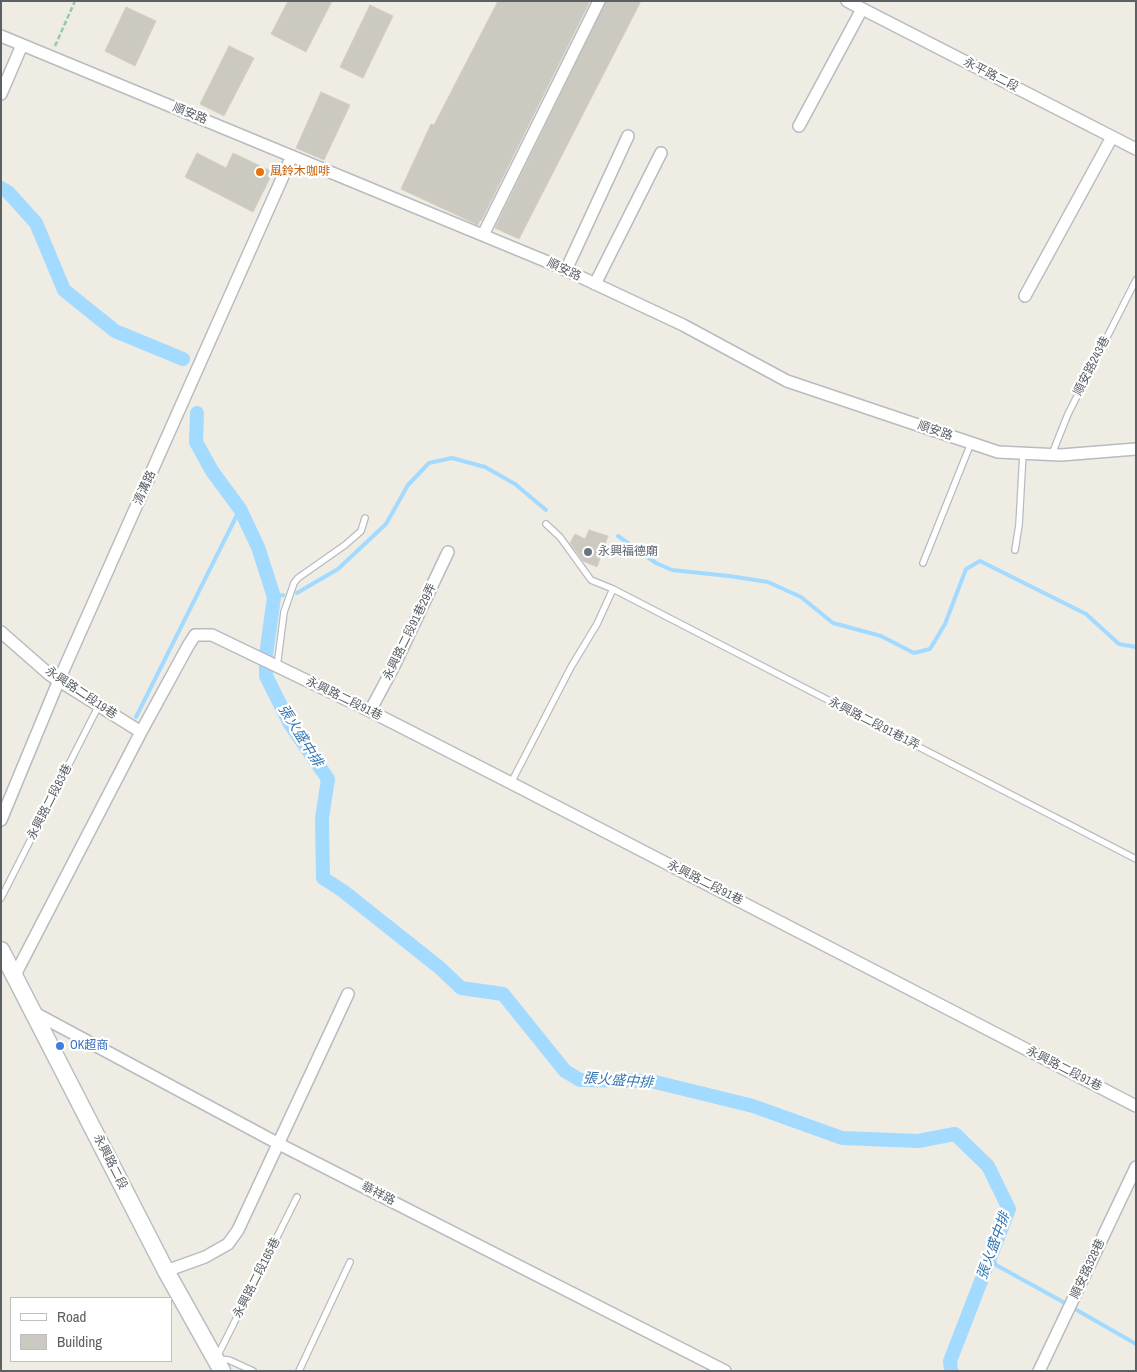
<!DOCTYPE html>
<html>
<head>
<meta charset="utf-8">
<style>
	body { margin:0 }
	#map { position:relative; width:1137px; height:1372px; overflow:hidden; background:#efece3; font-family:"Archivo Narrow",sans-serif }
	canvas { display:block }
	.frame { position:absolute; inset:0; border:2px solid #5b6065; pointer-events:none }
	.legend { position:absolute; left:10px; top:1297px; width:162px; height:65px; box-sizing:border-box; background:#fff; border:1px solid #bdbfc1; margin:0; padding:6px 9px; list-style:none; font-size:15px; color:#5b6065 }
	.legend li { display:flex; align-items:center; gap:10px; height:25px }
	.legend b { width:25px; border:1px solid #bdbfc1 }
</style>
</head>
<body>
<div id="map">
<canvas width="1137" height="1372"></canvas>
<div class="frame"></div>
<ul class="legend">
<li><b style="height:6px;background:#fff"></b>Road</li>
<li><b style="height:14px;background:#ccc9c1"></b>Building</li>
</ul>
</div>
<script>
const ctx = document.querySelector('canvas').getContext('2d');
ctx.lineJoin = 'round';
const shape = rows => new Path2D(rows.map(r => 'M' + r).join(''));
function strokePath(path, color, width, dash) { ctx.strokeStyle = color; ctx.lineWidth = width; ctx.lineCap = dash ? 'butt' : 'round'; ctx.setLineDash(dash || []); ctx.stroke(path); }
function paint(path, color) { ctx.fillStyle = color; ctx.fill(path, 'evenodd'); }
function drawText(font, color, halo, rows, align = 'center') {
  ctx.font = font + ' "Archivo Narrow","Noto Sans TC",sans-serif'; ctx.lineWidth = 4.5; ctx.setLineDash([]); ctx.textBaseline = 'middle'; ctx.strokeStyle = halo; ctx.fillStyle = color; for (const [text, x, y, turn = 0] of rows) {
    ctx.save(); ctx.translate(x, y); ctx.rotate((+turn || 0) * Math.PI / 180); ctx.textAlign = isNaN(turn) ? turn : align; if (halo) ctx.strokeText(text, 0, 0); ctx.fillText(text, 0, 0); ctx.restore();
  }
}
const stream = shape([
	[618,536,656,563,672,570,729,576,768,582,801,597,833,623,881,636,914,653,930,649,945,624,966,569,980,561,1086,614,1119,644,1136,647],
	[297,593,338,569,386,524,408,485,429,463,452,458,485,467,515,484,546,510],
	[274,597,283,595],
	[136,717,240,509],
	[991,1256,996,1265,1065,1303],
	[1075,1309,1136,1344]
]);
const canal = shape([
	[1,188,8,192,36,223,64,290,115,331,183,359],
	[197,413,196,442,212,471,240,509,258,547,274,597,266,655,266,676,290,724,328,779,322,818,323,878,343,891,440,968,461,988,503,994,565,1071,580,1080,651,1081,753,1106,842,1138,918,1141,955,1134,988,1166,1009,1209,950,1361,951,1371]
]);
const building = shape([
	[288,1,332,1,306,52,271,34,288,1],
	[498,1,590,1,481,221,480,220,478,225,401,189,431,124,434,125,498,1],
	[606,1,641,1,519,239,495,228,606,1],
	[370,5,393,16,363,78,340,67,370,5],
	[126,7,156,21,135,66,105,51,126,7],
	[229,46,254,58,224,116,200,104,229,46],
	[321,92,350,105,324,160,296,148,321,92],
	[197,153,226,168,233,153,273,172,253,212,185,177,197,153],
	[589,530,608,536,597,567,583,561,570,543,575,534,585,539,589,530]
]);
const path = shape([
	[55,46,75,1]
]);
const lane = shape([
	[1052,454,1068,414,1136,280],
	[546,524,560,537,591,580,613,589,1136,859],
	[1015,550,1019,525,1023,453],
	[923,563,971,443],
	[277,667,284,612,294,583,298,578,345,545,361,531,365,518],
	[511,783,571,667,597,624,613,589],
	[1,898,99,705],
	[253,1371,229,1360,216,1359,297,1197],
	[299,1371,350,1262]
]);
const street = shape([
	[847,1,1136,149],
	[1,36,555,265,683,325,787,381,998,452,1061,455,1136,449],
	[1,94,22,45],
	[799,126,862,9],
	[483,235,599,1],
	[566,270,628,136],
	[595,284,661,153],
	[1025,296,1112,137],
	[1,632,50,675,141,732],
	[370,711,394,666,448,552],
	[1,820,59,680,292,156],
	[15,975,141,732,188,646,195,635,212,635,370,711,511,783,1136,1106],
	[33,1012,279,1144,725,1371],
	[166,1271,205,1257,228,1244,238,1230,348,994],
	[1039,1371,1136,1167]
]);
const secondary = shape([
	[1,950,166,1271,222,1371]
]);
const markers = [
	[260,172,5,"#e8710a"],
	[588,552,5,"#6b7280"],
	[60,1046,5,"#3f7fe0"]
];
const streetNames = [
	["永平路二段",991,75,27],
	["順安路",190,114,22],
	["順安路",564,270,25],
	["順安路243巷",1092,366,-63],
	["順安路",935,431,19],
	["清溝路",145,488,-66],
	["永興路二段91巷29弄",410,632,-64],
	["永興路二段19巷",81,693,34],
	["永興路二段91巷",344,699,26],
	["永興路二段91巷1弄",874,724,27],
	["永興路二段83巷",50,802,-63],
	["永興路二段91巷",705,883,27],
	["永興路二段91巷",1064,1069,27],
	["永興路二段",110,1162,63],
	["華祥路",378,1194,27],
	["順安路328巷",1088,1269,-65],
	["永興路二段165巷",257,1278,-63]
];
const foodNames = [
	["風鈴木咖啡",270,172]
];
const worshipNames = [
	["永興福德廟",598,552]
];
const shopNames = [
	["OK超商",70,1046]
];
const waterNames = [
	["張火盛中排",300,736,58],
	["張火盛中排",618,1081,4],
	["張火盛中排",994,1246,-70]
];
strokePath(stream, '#a3daff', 4);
strokePath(canal, '#a3daff', 14);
paint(building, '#ccc9c1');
strokePath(building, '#d5cec0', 1);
strokePath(lane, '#b8bbc0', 8);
strokePath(street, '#b8bbc0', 14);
strokePath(secondary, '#b8bdc3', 19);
strokePath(path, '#95cca2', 2.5, [5, 2.5]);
strokePath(lane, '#fff', 5.5);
strokePath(street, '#fff', 11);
strokePath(secondary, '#fff', 16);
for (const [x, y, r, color] of markers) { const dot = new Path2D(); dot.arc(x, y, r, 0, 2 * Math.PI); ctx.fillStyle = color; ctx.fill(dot); strokePath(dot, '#fff', 2); }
drawText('12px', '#5b6065', '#fff', streetNames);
drawText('12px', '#c56008', '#fff', foodNames, 'left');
drawText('12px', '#5b616d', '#fff', worshipNames, 'left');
drawText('12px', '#366cbe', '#fff', shopNames, 'left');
drawText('italic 14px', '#3375b2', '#fff', waterNames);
</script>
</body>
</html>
